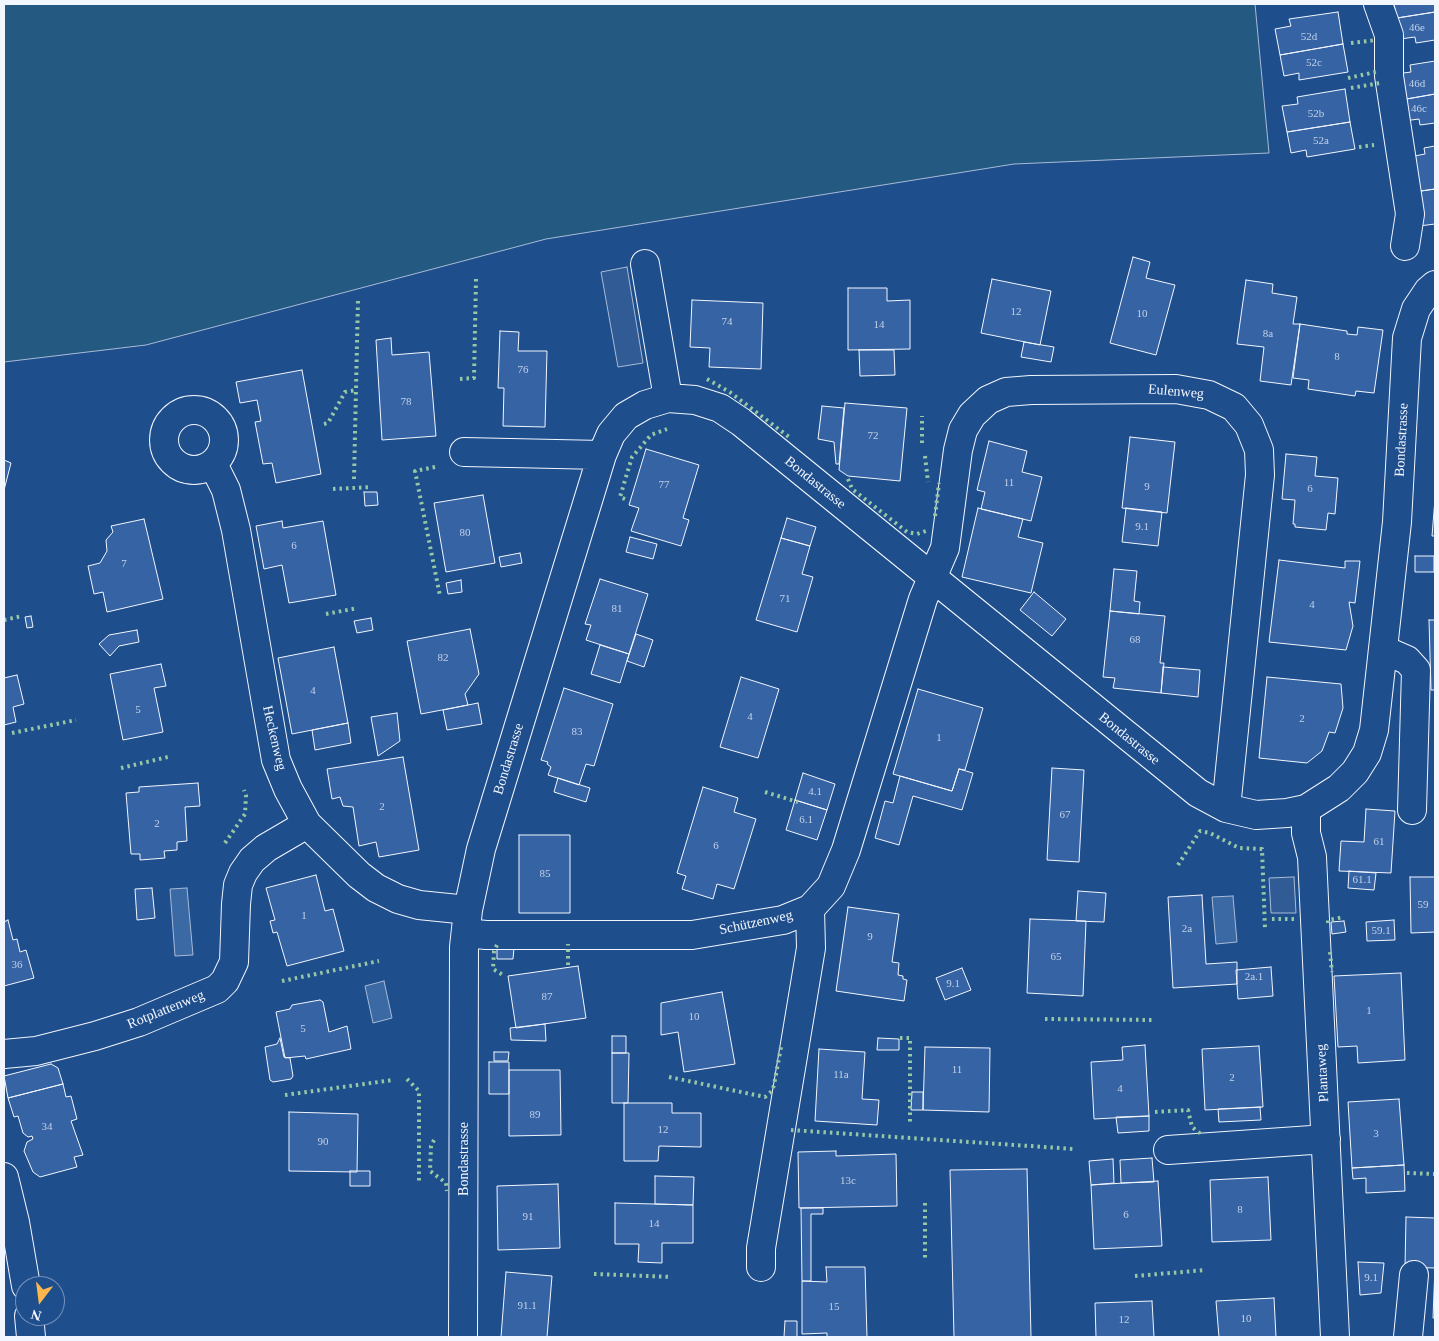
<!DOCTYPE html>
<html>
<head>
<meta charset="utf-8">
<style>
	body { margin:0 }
	#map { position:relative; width:1439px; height:1341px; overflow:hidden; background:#1f4e8c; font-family:Georgia,serif }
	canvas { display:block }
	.frame { position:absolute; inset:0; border:5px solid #f2f6ff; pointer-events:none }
	.north { position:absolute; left:15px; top:1276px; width:50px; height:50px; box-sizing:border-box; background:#1f4e8c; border:1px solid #7391ba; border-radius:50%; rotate:195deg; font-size:14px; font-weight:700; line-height:20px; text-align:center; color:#f2f6ff }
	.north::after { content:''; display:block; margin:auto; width:18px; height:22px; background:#ffb74d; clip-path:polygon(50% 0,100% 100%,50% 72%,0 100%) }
</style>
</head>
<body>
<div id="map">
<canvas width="1439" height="1341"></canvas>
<div class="frame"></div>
<div class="north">N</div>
</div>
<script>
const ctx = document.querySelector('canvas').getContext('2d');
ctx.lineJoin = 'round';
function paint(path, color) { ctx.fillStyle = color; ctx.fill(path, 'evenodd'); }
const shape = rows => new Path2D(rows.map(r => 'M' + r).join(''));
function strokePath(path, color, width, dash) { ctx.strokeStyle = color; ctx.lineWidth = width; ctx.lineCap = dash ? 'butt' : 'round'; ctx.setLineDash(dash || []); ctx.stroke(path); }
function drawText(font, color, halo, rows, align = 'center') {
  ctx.font = font + ' Georgia,serif'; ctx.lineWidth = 4; ctx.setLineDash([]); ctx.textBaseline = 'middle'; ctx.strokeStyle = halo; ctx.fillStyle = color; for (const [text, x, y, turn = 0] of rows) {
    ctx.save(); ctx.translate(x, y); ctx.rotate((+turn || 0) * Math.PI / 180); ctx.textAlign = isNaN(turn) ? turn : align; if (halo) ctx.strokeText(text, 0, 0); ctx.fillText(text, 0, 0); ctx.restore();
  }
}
const green = shape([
	[4,4,1255,4,1269,153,1014,164,546,239,146,345,4,362,4,4]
]);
const parking = shape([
	[627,267,643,363,618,367,601,272,627,267],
	[1294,877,1296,913,1271,913,1269,878,1294,877]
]);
const water = shape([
	[187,888,193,955,175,956,170,889,187,888],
	[1233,896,1237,942,1216,944,1212,897,1233,896],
	[384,981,392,1018,373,1023,365,986,384,981]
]);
const building = shape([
	[1394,4,1435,4,1435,12,1397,18,1394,4],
	[1338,12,1343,44,1280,55,1275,29,1291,26,1289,19,1338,12],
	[1435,12,1435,40,1416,43,1415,37,1400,39,1397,18,1435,12],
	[1343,44,1348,72,1299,80,1299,73,1284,76,1280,55,1343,44],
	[1435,61,1435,94,1401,100,1396,74,1411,72,1410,65,1435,61],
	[1345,89,1350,122,1287,132,1282,106,1298,104,1297,97,1345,89],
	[1435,94,1435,123,1420,125,1419,119,1404,121,1401,100,1435,94],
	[1350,122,1355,149,1307,157,1306,150,1291,153,1287,132,1350,122],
	[1435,146,1435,189,1414,192,1409,157,1425,154,1424,148,1435,146],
	[1435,189,1435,224,1419,226,1414,192,1435,189],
	[1133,257,1150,262,1146,278,1175,285,1156,355,1110,343,1133,257],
	[992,279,1051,291,1040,345,981,333,992,279],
	[1246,280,1273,284,1272,293,1297,297,1293,324,1300,324,1291,385,1260,381,1264,347,1237,344,1246,280],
	[848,288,887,288,887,301,910,300,910,349,848,350,848,288],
	[692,300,763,303,761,369,709,367,710,348,690,347,692,300],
	[1300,324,1347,331,1347,334,1357,335,1358,327,1383,330,1374,393,1356,391,1355,396,1308,389,1309,380,1293,378,1300,324],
	[500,331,519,332,518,351,547,351,545,427,503,426,504,388,498,388,500,331],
	[391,338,392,355,429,352,436,436,382,440,376,340,391,338],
	[1024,342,1054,347,1051,362,1021,357,1024,342],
	[859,350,894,350,895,375,860,376,859,350],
	[302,370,321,474,276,483,272,463,263,464,255,422,261,421,257,400,240,403,236,382,302,370],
	[845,403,907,408,900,481,848,476,839,470,845,403],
	[822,406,844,408,839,464,836,464,834,442,818,439,822,406],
	[1130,437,1175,442,1167,513,1122,508,1130,437],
	[989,441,1027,451,1022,472,1042,477,1031,521,981,509,985,492,977,490,989,441],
	[646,449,699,465,683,518,689,520,681,546,631,531,639,508,629,505,646,449],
	[1286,454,1317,457,1315,476,1338,478,1335,514,1328,513,1326,530,1295,527,1295,524,1293,524,1295,500,1282,499,1286,454],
	[4,460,11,463,4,490,4,460],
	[364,492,377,492,378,505,365,506,364,492],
	[483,495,495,563,446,572,434,503,483,495],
	[1435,499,1435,536,1432,536,1435,499],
	[978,508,1023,519,1018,537,1043,543,1031,593,962,577,978,508],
	[1126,508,1162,512,1158,546,1122,542,1126,508],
	[787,518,816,527,810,546,781,538,787,518],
	[144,519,163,599,107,612,103,592,94,594,88,566,100,563,107,551,106,540,113,532,111,526,144,519],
	[282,521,283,528,323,521,336,595,289,603,282,565,264,569,256,526,282,521],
	[630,537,657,544,653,559,626,552,630,537],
	[781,538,810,546,802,574,813,577,797,632,756,620,781,538],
	[520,553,522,563,501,567,499,557,520,553],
	[1415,556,1434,556,1434,572,1415,572,1415,556],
	[1279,560,1345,568,1345,561,1360,561,1355,603,1349,602,1353,626,1346,650,1269,642,1279,560],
	[1114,569,1137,571,1134,601,1140,602,1139,614,1110,611,1114,569],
	[600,579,648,594,629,654,586,640,591,625,585,624,600,579],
	[461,580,462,592,448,594,446,583,461,580],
	[1034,592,1066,619,1052,636,1020,610,1034,592],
	[1110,611,1165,616,1160,663,1164,663,1161,693,1113,688,1115,678,1103,677,1110,611],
	[31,616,33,627,27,628,25,617,31,616],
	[371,618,373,630,357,633,354,621,371,618],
	[1429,620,1435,620,1435,690,1431,690,1429,620],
	[470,629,479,674,465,694,468,705,421,714,407,641,470,629],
	[137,630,139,642,119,646,110,656,99,644,109,635,137,630],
	[636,634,653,640,644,667,627,661,636,634],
	[600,645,629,654,620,683,591,674,600,645],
	[334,647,348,723,292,734,278,658,334,647],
	[161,664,166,686,154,688,163,732,123,740,110,674,161,664],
	[1163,667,1200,670,1198,697,1161,693,1163,667],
	[17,675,24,704,13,707,16,722,4,725,4,678,17,675],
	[741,677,779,689,758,758,720,747,741,677],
	[1267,677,1341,684,1343,708,1335,733,1329,732,1322,751,1307,763,1259,758,1267,677],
	[564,688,613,704,594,766,586,764,579,785,548,775,551,767,547,764,548,762,541,760,564,688],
	[918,689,983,708,965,770,959,769,952,791,893,774,918,689],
	[478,703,482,724,447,730,443,710,478,703],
	[397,713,400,741,378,756,371,717,397,713],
	[348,723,351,743,315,750,312,730,348,723],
	[403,757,419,850,379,857,376,842,359,846,353,807,343,806,340,797,332,799,327,769,403,757],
	[1052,768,1084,770,1079,862,1047,860,1052,768],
	[959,769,973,773,962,810,913,796,899,845,875,838,885,801,893,803,900,776,952,791,959,769],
	[803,773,835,784,827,810,795,800,803,773],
	[558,778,590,788,586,802,554,792,558,778],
	[198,783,200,806,185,807,187,841,177,842,177,850,164,851,165,858,140,860,140,854,131,854,126,793,139,792,139,787,198,783],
	[703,787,738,798,734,812,756,819,734,889,717,884,713,899,682,889,686,876,677,873,703,787],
	[795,800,827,810,817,840,786,830,795,800],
	[1366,809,1395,811,1391,873,1339,871,1341,841,1364,842,1366,809],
	[519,835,570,835,570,913,519,913,519,835],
	[1349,871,1376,873,1374,890,1348,888,1349,871],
	[316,875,325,911,333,909,344,951,287,966,277,932,273,933,270,921,275,920,266,888,316,875],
	[1410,877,1435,877,1435,932,1411,933,1410,877],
	[152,888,155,918,137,920,135,889,152,888],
	[1078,891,1106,893,1104,922,1076,921,1078,891],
	[1202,895,1206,964,1237,962,1237,984,1173,988,1168,897,1202,895],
	[848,907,899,914,892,962,899,963,898,975,903,976,903,979,907,980,904,1001,836,991,848,907],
	[1030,919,1086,921,1083,996,1027,993,1030,919],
	[8,920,13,940,17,939,20,952,26,950,34,978,4,986,4,922,8,920],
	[1394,920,1395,940,1367,941,1366,922,1394,920],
	[1344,921,1346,932,1332,934,1331,922,1344,921],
	[497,948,514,948,513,959,497,959,497,948],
	[578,966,586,1018,516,1028,508,976,578,966],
	[1271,967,1273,996,1238,999,1236,970,1271,967],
	[962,968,971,990,945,1000,936,978,962,968],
	[1401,973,1405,1060,1358,1063,1357,1046,1338,1047,1334,976,1401,973],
	[722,992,735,1064,684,1072,678,1032,661,1035,661,1003,722,992],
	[320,1000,323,1002,329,1032,347,1026,351,1049,306,1059,305,1056,285,1058,276,1012,290,1009,292,1005,320,1000],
	[545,1024,546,1041,511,1040,510,1028,545,1024],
	[612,1036,626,1036,626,1053,612,1053,612,1036],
	[280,1038,284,1057,290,1058,293,1076,291,1079,273,1082,270,1080,265,1047,277,1044,280,1038],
	[878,1038,899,1039,899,1050,877,1050,878,1038],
	[1145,1045,1149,1116,1094,1119,1091,1062,1123,1060,1122,1047,1145,1045],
	[1259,1046,1263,1107,1205,1110,1202,1049,1259,1046],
	[925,1047,990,1048,989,1112,923,1110,925,1047],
	[819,1049,865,1052,862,1099,879,1100,877,1125,815,1121,819,1049],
	[494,1052,509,1052,508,1061,494,1061,494,1052],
	[612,1053,629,1053,628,1103,612,1103,612,1053],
	[489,1062,509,1062,509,1094,489,1094,489,1062],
	[51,1064,58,1068,63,1084,8,1098,4,1076,51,1064],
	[509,1070,560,1070,561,1135,509,1136,509,1070],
	[63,1084,66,1097,71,1096,77,1119,71,1121,83,1155,74,1157,77,1167,40,1177,33,1172,24,1151,27,1142,33,1139,32,1136,28,1137,23,1133,18,1116,14,1117,8,1098,63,1084],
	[912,1092,923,1092,923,1110,911,1110,912,1092],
	[1399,1099,1404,1165,1352,1168,1348,1102,1399,1099],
	[624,1103,672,1103,672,1113,701,1113,701,1147,659,1146,658,1161,624,1161,624,1103],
	[1260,1107,1261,1120,1219,1122,1218,1109,1260,1107],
	[289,1112,358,1114,357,1172,289,1171,289,1112],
	[1149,1116,1149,1131,1118,1133,1116,1117,1149,1116],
	[836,1151,836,1156,896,1154,897,1206,799,1208,798,1152,836,1151],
	[1152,1158,1154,1182,1121,1183,1120,1160,1152,1158],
	[1113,1159,1114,1183,1091,1185,1089,1161,1113,1159],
	[1404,1165,1405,1191,1366,1193,1366,1178,1353,1179,1352,1168,1404,1165],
	[1027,1169,1031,1337,954,1337,950,1170,1027,1169],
	[350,1171,370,1171,370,1186,350,1186,350,1171],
	[655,1176,694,1177,693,1205,655,1204,655,1176],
	[1268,1177,1271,1240,1212,1242,1210,1180,1268,1177],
	[1158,1181,1162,1246,1094,1249,1091,1185,1158,1181],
	[558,1184,560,1248,498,1250,497,1186,558,1184],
	[615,1203,693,1205,693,1243,662,1243,662,1263,638,1262,639,1244,615,1244,615,1203],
	[801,1208,823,1208,823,1214,811,1214,811,1281,802,1281,801,1208],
	[1406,1217,1435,1218,1435,1268,1405,1267,1406,1217],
	[1358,1262,1384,1263,1381,1293,1360,1295,1358,1262],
	[826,1267,865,1267,867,1337,827,1337,827,1333,802,1334,802,1281,827,1282,826,1267],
	[1435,1267,1435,1318,1433,1318,1435,1267],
	[506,1272,552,1276,547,1337,501,1337,506,1272],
	[1274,1298,1276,1337,1219,1337,1216,1301,1274,1298],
	[1152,1301,1154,1337,1096,1337,1095,1303,1152,1301],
	[785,1321,797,1321,797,1337,784,1337,785,1321]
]);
const minor = shape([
	[1378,4,1389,35,1389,76,1410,214,1405,246],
	[645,264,668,398],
	'164 440a30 30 0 1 1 60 0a30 30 0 1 1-60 0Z',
	[464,452,602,455],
	[213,464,226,490,236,530,276,760,288,789,307,824,359,875,376,888,398,899,419,905,468,910],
	[1384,650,1407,660,1416,670,1412,810],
	[1306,809,1306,833,1312,857,1335,1337],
	[466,933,486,935,692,935,783,920,810,909,831,886,846,850,923,599,945,548,958,450,963,430,972,415,988,400,1006,392,1031,390,1176,389,1209,395,1234,407,1249,425,1259,450,1260,475,1226,808],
	[4,1054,36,1051,95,1036,139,1022,217,989,225,981,234,962,236,904,238,885,243,873,252,860,266,848,307,824],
	[1168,1150,1326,1139],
	[4,1177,15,1222,26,1286],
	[761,1267,761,1248,811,948,810,909],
	[29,1316,31,1337],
	[463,1337,464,947,468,910,481,849,602,455,611,434,626,416,645,405,668,398,695,400,720,408,741,422,1198,793,1226,808,1256,815,1287,813,1306,809,1339,788,1355,772,1367,753,1374,730,1397,522,1407,338,1416,309,1428,291,1435,285],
	[1408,1337,1414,1275]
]);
const hedge = shape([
	[1351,43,1376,40],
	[1348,78,1376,72,1376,69],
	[1351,88,1380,83],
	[1359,147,1374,145],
	[460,379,474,378,476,279],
	[707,379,731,393,789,437],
	[324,424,328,423,345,392,356,390],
	[922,443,922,416],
	[925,456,928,482],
	[435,467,415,471,440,596],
	[354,479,358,299],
	[848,479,852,489,907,532,917,534,929,530],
	[333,489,372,487],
	[625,499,620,497,632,457,651,435,667,429],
	[935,516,939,483],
	[326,614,358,608],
	[4,620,22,616],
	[12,733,76,720],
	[121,768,168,757],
	[765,792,798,802],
	[225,843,245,814,246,796,244,790],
	[1178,865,1200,831,1210,833,1239,848,1262,849,1265,929],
	[1272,919,1297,919],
	[1328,923,1328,920,1344,917],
	[497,945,494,951,493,969,503,975],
	[1330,952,1332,972],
	[568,965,568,944],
	[282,981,379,961],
	[1045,1019,1154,1020],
	[900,1038,910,1038,910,1123],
	[669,1077,765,1097,772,1091,774,1085,781,1047],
	[407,1079,419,1091,419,1183],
	[285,1095,393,1080],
	[1155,1112,1188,1110,1192,1127,1202,1135],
	[791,1130,1074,1149],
	[434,1140,431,1146,430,1171,446,1183,447,1191],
	[1407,1173,1435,1174],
	[925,1203,925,1258],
	[594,1274,672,1277],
	[1135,1276,1206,1270]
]);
const numberNames = [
	["46e",1417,28],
	["52d",1309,37],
	["52c",1314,63],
	["46d",1417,84],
	["46c",1419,109],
	["52b",1316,114],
	["52a",1321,141],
	["12",1016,312],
	["10",1142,314],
	["74",727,322],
	["14",879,325],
	["8a",1268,334],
	["8",1337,357],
	["76",523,370],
	["78",406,402],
	["72",873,436],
	["11",1009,483],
	["77",664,485],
	["9",1147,487],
	["6",1310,489],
	["9.1",1142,527],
	["80",465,533],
	["6",294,546],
	["7",124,564],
	["71",785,599],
	["4",1312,605],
	["81",617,609],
	["68",1135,640],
	["82",443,658],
	["4",313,691],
	["5",138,710],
	["4",750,717],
	["2",1302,719],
	["83",577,732],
	["1",939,738],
	["4.1",815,792],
	["2",382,807],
	["67",1065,815],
	["6.1",806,820],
	["2",157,824],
	["61",1379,842],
	["6",716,846],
	["85",545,874],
	["61.1",1362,880],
	["59",1423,905],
	["1",304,916],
	["2a",1187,929],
	["59.1",1381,931],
	["9",870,937],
	["65",1056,957],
	["36",17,965],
	["2a.1",1254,977],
	["9.1",953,984],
	["87",547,997],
	["1",1369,1011],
	["10",694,1017],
	["5",303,1029],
	["11",957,1070],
	["11a",841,1075],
	["2",1232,1078],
	["4",1120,1089],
	["89",535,1115],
	["34",47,1127],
	["12",663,1130],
	["3",1376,1134],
	["90",323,1142],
	["13c",848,1181],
	["8",1240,1210],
	["6",1126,1215],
	["91",528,1217],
	["14",654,1224],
	["9.1",1371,1278],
	["91.1",527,1306],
	["15",834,1307],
	["10",1246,1319],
	["12",1124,1320]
];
const streetNames = [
	["Eulenweg",1176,392,5],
	["Bondastrasse",1402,440,-87],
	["Bondastrasse",815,483,39],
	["Heckenweg",274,738,77],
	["Bondastrasse",1129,739,39],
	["Bondastrasse",509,759,-73],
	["Schützenweg",756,923,-12],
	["Rotplattenweg",166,1010,-22],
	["Plantaweg",1323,1073,-93],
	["Bondastrasse",464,1159,-90]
];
paint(green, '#245a82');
strokePath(green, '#a8bbd7', 1);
paint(parking, '#305b95');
strokePath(parking, '#a8bbd7', 1);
paint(water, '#3b69a3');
strokePath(water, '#a8bbd7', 1);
paint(building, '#3563a3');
strokePath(building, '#f2f6ff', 1);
strokePath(minor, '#f2f6ff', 30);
strokePath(minor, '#1f4e8c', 28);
strokePath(hedge, '#97c8a6', 4, [2.5, 4]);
drawText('11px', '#c3d1e8', null, numberNames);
drawText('14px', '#f2f6ff', '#1f4e8c', streetNames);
</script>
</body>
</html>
